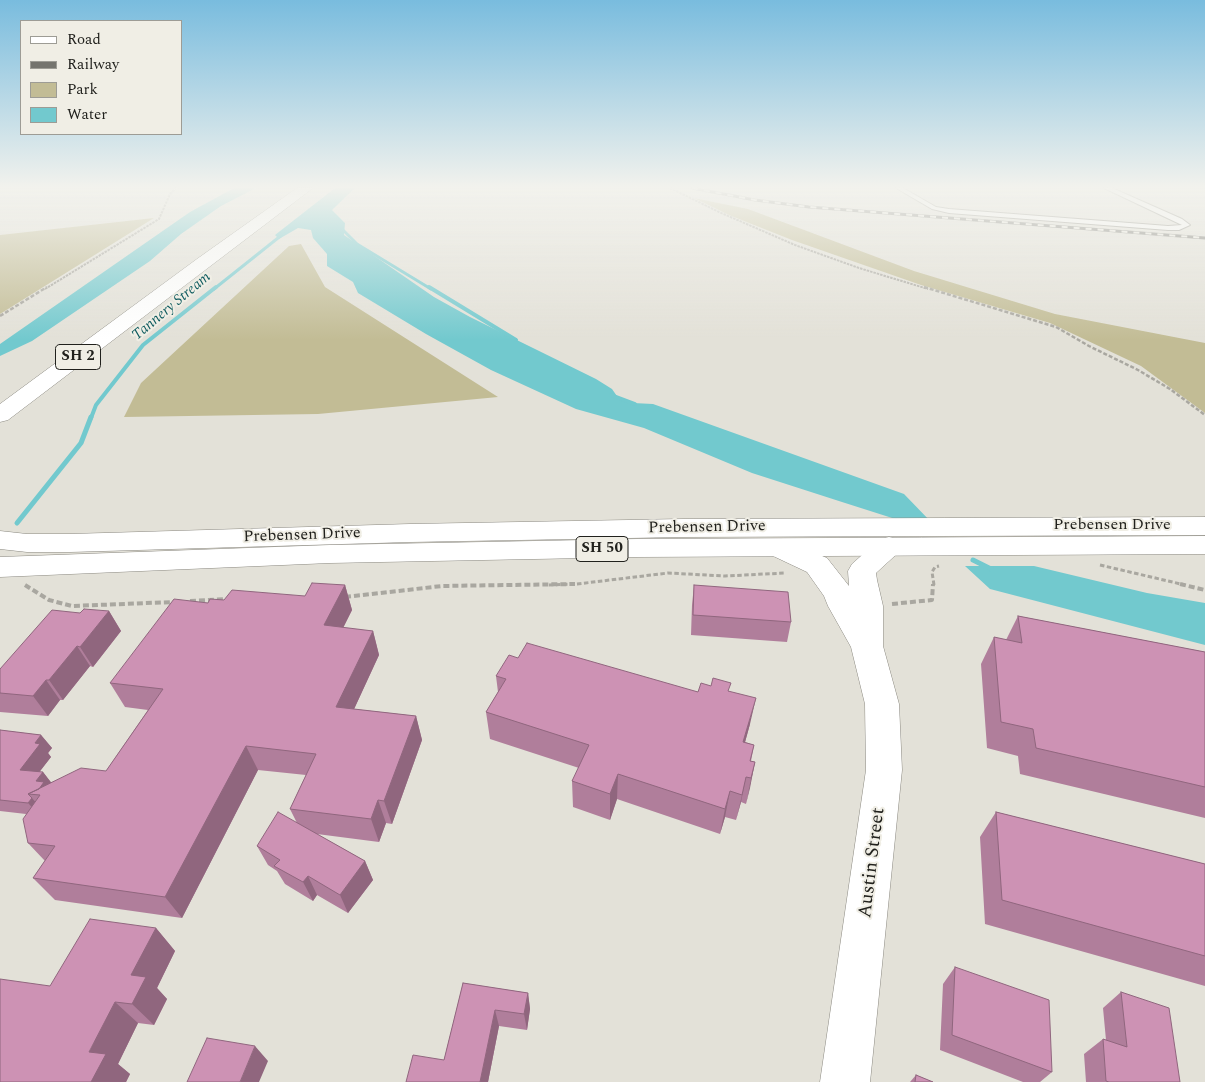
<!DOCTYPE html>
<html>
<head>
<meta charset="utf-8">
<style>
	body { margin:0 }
	#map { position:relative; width:1205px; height:1082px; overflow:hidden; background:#e3e1d8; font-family:Spectral,serif }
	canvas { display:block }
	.legend { position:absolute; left:20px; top:20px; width:162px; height:115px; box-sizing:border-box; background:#f0eee5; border:1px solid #9d9c95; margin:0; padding:6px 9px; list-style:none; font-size:15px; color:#21211d }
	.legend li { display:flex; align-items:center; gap:10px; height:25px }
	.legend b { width:25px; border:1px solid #9d9c95 }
</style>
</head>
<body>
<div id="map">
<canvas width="1205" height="1082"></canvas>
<ul class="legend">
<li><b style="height:6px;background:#fff"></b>Road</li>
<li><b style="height:6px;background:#75746e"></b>Railway</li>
<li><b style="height:14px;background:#c2bc95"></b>Park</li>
<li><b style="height:14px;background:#72c9ce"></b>Water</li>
</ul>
</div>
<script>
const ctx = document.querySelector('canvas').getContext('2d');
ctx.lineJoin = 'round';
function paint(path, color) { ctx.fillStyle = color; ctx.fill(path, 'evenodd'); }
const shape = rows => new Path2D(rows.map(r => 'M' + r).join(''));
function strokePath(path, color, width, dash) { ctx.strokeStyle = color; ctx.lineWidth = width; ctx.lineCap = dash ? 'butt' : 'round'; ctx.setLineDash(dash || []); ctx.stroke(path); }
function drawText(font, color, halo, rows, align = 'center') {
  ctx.font = font + ' Spectral,serif'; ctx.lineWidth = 4; ctx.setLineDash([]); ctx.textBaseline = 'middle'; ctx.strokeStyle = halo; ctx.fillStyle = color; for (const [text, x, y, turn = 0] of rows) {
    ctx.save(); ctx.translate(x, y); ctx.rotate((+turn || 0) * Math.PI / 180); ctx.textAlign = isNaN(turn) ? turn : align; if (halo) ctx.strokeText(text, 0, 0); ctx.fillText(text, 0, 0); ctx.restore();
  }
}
const green = shape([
	[694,198,748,209,914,271,1055,314,1205,343,1205,413,1141,366,1050,323,921,285,792,240,729,215],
	[154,218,0,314,0,235],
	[301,244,325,287,498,397,318,414,124,417,141,383,289,246]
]);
const water = shape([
	[234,188,256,188,221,206,181,234,150,261,32,341,0,356,0,344,190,212],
	[335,188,355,188,332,210,345,223,344,235,434,297,470,317,596,379,612,389,619,399,633,403,653,404,904,494,933,524,911,524,842,502,752,473,644,428,576,409,491,370,426,334,358,293,353,282,327,266,327,254,313,238,311,230,298,228,279,239,275,235],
	[965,566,1034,566,1147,593,1205,603,1205,645,990,589]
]);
const streamFar2 = shape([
	[339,226,357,244,431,289],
	[214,289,283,234]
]);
const streamFar1 = shape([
	[429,287,516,340],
	[611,395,635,404],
	[91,418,96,405,143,345,216,287]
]);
const stream = shape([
	[17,523,81,443,91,417],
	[973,560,991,569]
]);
const pathFar3 = shape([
	[670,188,719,212,795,245,859,268,928,289],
	[45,289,159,219,170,194,176,188]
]);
const pathFar2 = shape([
	[924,287,1056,327,1089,346,1138,370,1170,389,1205,415],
	[0,316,47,287]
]);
const pathFar1 = shape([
	[1100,565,1185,585],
	[549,585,577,584,668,573,725,576,785,573],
	[934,585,932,572,935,567,939,566]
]);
const path = shape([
	[1180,584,1205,590],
	[25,585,49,600,72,606,174,602],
	[345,597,442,586,575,584],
	[190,601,229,599],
	[892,604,932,600,933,584]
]);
const lane = shape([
	[896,188,903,188,936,207,949,209,1168,226,1182,225,1104,188,1112,188,1182,219,1190,225,1179,230,1168,230,949,213,932,209,896,188]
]);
const secondary = shape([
	[889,537,899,540,903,546,899,552,876,573,877,580,883,606,883,646,899,704,902,770,870,1082,820,1082,866,770,865,704,851,647,828,606,824,596,807,572,771,555,767,548,771,541,781,539,827,558,849,586,848,571,852,564,879,540,889,537]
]);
const primary = shape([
	[1205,517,1205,535,683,537,410,542,70,552,27,552,0,549,0,531,27,534,70,534,410,524,683,519,1205,517],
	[1205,536,1205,554,637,557,330,563,0,577,0,557,330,545,637,539,1205,536]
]);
const highway = shape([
	[297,188,313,188,8,420,0,422,0,404,197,259,297,188]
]);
const rail = shape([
	[692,188,755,200,809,207,1205,238]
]);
const wall = shape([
	[345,585,352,610,343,628,373,631,379,655,354,709,416,716,422,740,392,824,386,823,379,842,317,834,365,861,373,880,348,913,317,895,313,901,285,884,277,871,268,865,257,846,297,823,290,809,306,775,258,770,182,918,55,900,33,878,45,861,28,843,26,814,0,811,0,730,41,735,52,748,48,753,51,757,39,772,43,772,51,783,106,771,148,710,125,707,110,683,208,603,224,600,305,596],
	[694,585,791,622,787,642,691,635,692,605],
	[109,611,121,631,93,667,90,666,63,700,60,700,48,716,0,712,0,669,80,613],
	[1018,616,1205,652,1205,818,1020,774,1018,756,987,748,981,664,994,637,1006,640],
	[518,658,698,692,729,691,750,724,745,742,754,745,751,761,755,762,746,804,741,802,736,820,725,817,720,834,617,799,610,820,573,807,572,781,579,768,490,739,486,712,498,692,496,676],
	[996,812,1205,864,1205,986,985,924,980,837],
	[156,928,175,951,157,988,167,999,154,1025,138,1023,118,1064,130,1074,126,1082,50,986],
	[955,967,1052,1072,1040,1082,1023,1082,940,1050,943,984],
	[463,983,528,993,530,1009,527,1030,499,1026,488,1082,406,1082,444,1060],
	[1121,992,1180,1082,1086,1082,1084,1054,1103,1039,1106,1040,1103,1008],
	[916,1075,933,1082,910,1082]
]);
const shadedWall = shape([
	[345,585,352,610,332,650,324,625],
	[109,611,121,631,93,667,80,647],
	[373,631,379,655,344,731,336,707],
	[77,646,90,666,63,700,49,680],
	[46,680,60,700,48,716,33,696],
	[756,698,750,724,738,768,743,742],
	[416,716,422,740,392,824,384,801],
	[41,735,52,748,48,753,51,757,31,783,20,770,35,743],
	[246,746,258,770,182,918,165,897],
	[755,762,750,788,746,804,751,778],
	[43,772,54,786,48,804,36,781],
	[618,774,617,799,610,820,610,794],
	[746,777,741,802,736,820,742,795],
	[730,791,725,817,720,834,725,809],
	[32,798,43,811,40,816,28,803],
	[378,800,386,823,379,842,371,819],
	[365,861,373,880,348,913,340,895],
	[308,876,317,895,313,901,303,882],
	[156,928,175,951,157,988,167,999,154,1025,132,1004,131,975],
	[528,993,530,1009,527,1030,524,1014],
	[115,1002,138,1023,118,1064,130,1074,126,1082,91,1082,89,1052],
	[495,1010,499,1026,488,1082,480,1082],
	[255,1046,268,1061,259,1082,240,1082]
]);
const building = shape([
	[312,583,345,585,324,625,373,631,336,707,416,716,384,801,378,800,371,819,290,809,316,754,246,746,165,897,33,878,55,846,28,843,23,819,40,795,28,794,81,768,106,771,163,689,110,683,174,599,208,603,210,599,224,600,232,590,305,596,312,583],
	[694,585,788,592,791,622,693,615,694,585],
	[84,609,109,611,80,647,77,646,49,680,46,680,33,696,0,693,0,669,52,610,80,613,84,609],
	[1018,616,1205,652,1205,787,1036,748,1033,729,1001,722,994,637,1022,643,1018,616],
	[527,643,698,692,701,683,711,686,713,678,731,683,728,691,756,698,743,742,754,745,750,761,755,762,751,778,746,777,742,795,730,791,725,809,618,774,610,794,572,781,589,745,486,712,506,679,496,676,509,655,518,658,527,643],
	[0,730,41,735,35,743,40,744,20,770,43,772,36,781,44,782,39,789,28,794,32,798,28,803,0,800,0,730],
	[278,812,365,861,340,895,308,876,303,882,274,866,280,860,257,846,278,812],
	[996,812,1205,864,1205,956,1002,900,996,812],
	[90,919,156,928,131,975,146,977,132,1004,115,1002,89,1052,106,1054,91,1082,0,1082,0,979,50,986,90,919],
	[955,967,1049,1000,1052,1072,952,1035,955,967],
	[463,983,528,993,524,1014,495,1010,480,1082,406,1082,413,1055,444,1060,463,983],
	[1121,992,1169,1008,1180,1082,1109,1082,1106,1081,1103,1039,1127,1047,1121,992],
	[207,1038,255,1046,240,1082,187,1082,207,1038],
	[916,1075,933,1082,915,1082,916,1075]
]);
const farWaternames = [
	["Tannery Stream",172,307,-40]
];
const shields = [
	[78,357,45],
	[602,549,52]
];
const shieldNames = [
	["SH 2",78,357],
	["SH 50",602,549]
];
const streetNames = [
	["Prebensen Drive",1112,526],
	["Prebensen Drive",707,528,-1],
	["Prebensen Drive",302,536,-2]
];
const nearStreetnames = [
	["Austin Street",873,863,-83]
];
paint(green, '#c2bc95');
paint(water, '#72c9ce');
strokePath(streamFar2, '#72c9ce', 3);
strokePath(streamFar1, '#72c9ce', 4);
strokePath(stream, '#72c9ce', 5);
strokePath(lane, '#8b8981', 2);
strokePath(secondary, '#8b8981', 1);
strokePath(primary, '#8b8981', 1);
strokePath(highway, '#8b8981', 1);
strokePath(pathFar3, '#a9a7a0', 2, [2.5, 1]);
strokePath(pathFar2, '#a9a7a0', 2.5, [4, 2]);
strokePath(pathFar1, '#a9a7a0', 3, [4.5, 2.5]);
strokePath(path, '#a9a7a0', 4, [6, 3]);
paint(lane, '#fff');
paint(secondary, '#fff');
paint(primary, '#fff');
paint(highway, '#fff');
strokePath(rail, '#75746e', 3);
strokePath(rail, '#f0eee5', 2, [6]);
paint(wall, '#b07e9b');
paint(shadedWall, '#90667e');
paint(building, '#cd92b4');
strokePath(building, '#90667e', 1);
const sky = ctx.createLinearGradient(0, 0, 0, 340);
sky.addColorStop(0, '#79bcde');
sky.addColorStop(0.55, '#f2f2ed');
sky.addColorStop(1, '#f2f2ed00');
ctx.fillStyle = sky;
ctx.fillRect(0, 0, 1205, 340);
drawText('italic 15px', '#0e5b5f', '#f0eee5', farWaternames);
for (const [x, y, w] of shields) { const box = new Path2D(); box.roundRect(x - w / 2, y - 12.5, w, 25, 4); ctx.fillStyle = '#f0eee5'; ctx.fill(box); strokePath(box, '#21211d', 1); }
drawText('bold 15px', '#21211d', null, shieldNames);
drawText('16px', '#21211d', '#f0eee5', streetNames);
drawText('19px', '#21211d', '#f0eee5', nearStreetnames);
</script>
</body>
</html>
